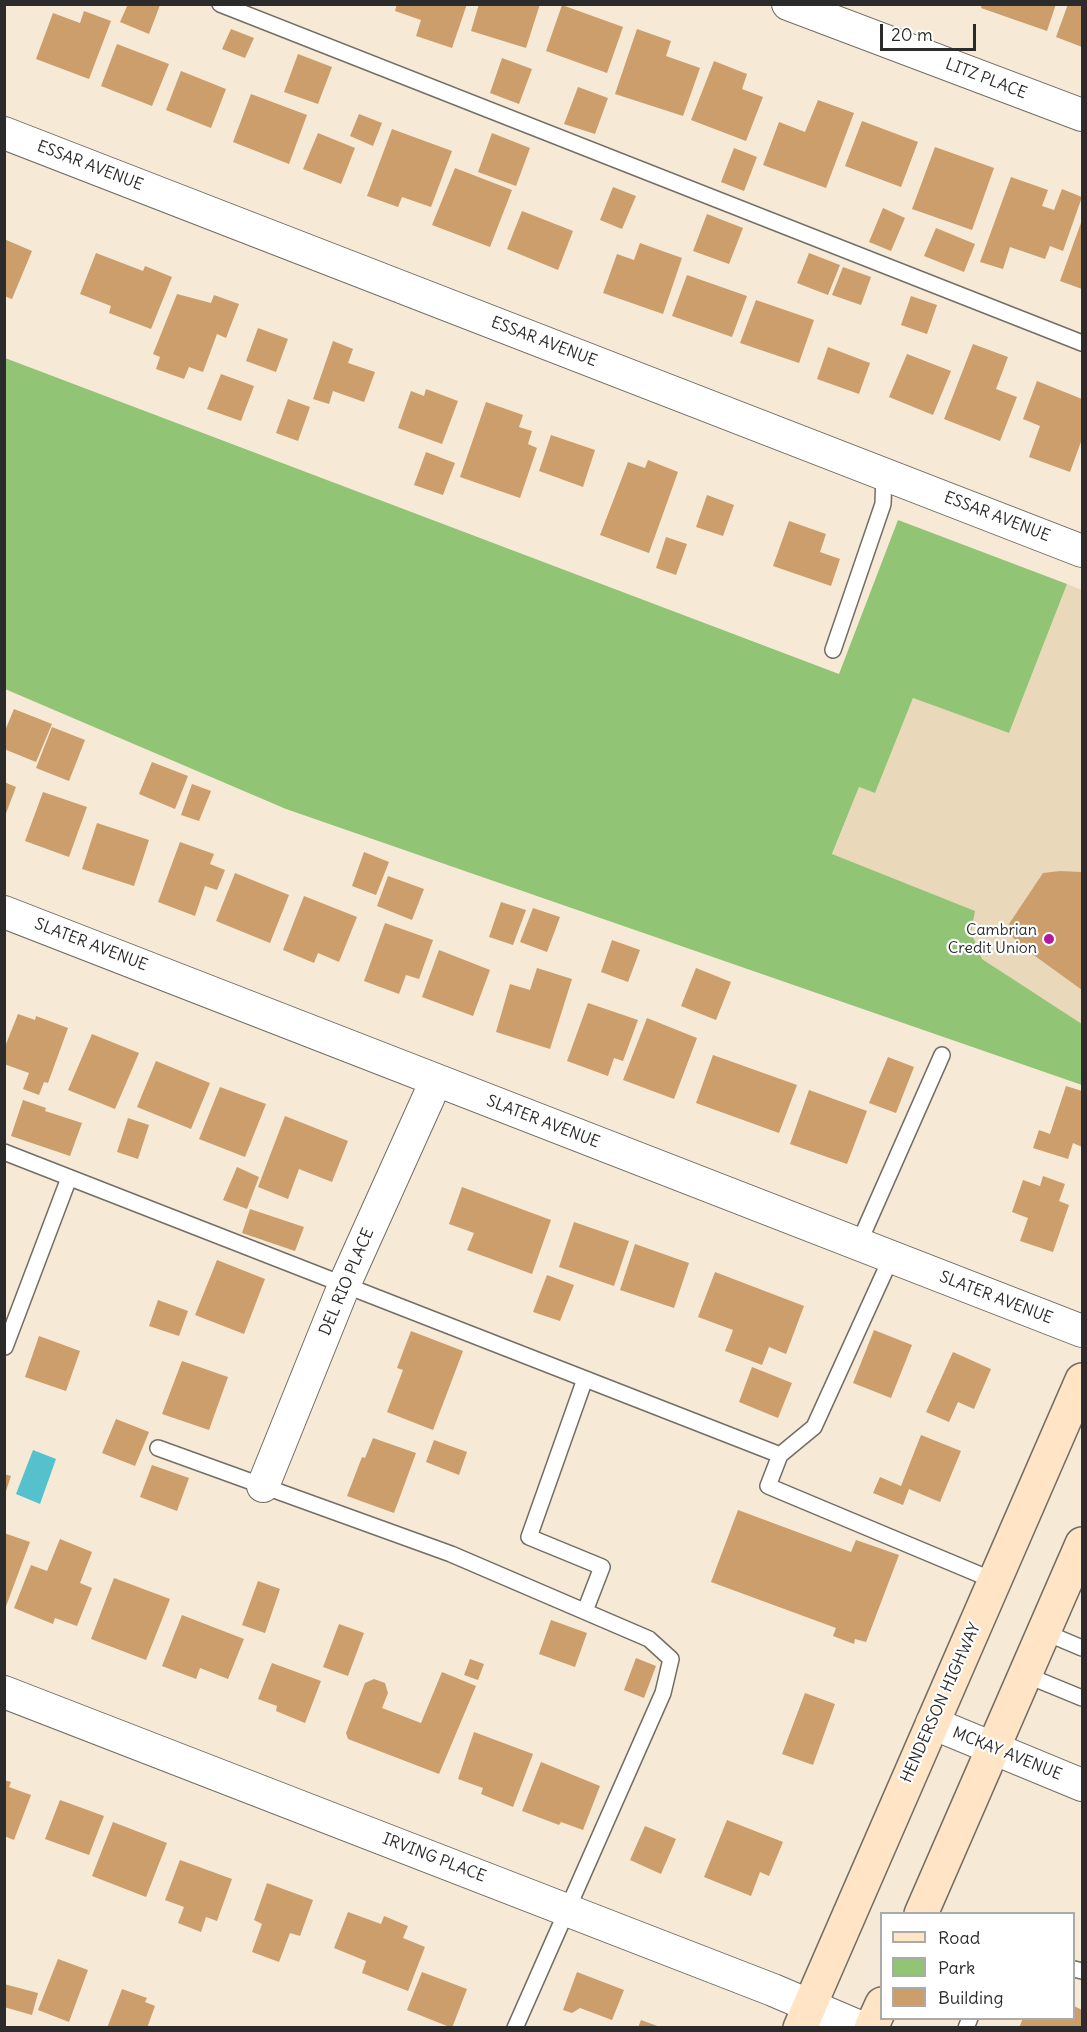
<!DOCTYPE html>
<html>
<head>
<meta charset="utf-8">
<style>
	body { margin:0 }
	#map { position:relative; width:1087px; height:2032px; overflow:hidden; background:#f6e9d5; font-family:Delius,sans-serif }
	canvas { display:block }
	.frame { position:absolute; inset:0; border:6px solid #2b2b2b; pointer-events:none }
	.legend { position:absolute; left:880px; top:1912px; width:195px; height:108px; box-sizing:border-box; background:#fff; border:2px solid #aaa; margin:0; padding:8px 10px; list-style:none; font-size:18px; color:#2b2b2b }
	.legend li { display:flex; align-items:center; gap:12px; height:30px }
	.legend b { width:30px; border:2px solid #aaa }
	.scale { position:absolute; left:880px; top:24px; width:96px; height:27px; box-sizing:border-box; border:3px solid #2b2b2b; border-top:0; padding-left:8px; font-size:18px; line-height:21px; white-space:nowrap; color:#2b2b2b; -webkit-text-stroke:4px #fff; paint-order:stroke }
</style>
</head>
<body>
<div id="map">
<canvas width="1087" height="2032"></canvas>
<div class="frame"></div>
<ul class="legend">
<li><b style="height:8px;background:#ffe4c6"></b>Road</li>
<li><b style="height:16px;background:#92c475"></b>Park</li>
<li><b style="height:16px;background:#cc9e6b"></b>Building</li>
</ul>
<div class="scale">20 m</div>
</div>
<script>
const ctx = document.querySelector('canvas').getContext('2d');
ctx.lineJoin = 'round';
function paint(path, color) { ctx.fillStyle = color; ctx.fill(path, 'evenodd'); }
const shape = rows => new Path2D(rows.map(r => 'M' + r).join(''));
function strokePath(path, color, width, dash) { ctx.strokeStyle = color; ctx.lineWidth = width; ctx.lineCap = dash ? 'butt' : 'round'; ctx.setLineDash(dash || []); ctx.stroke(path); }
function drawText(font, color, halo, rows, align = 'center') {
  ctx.font = font + ' Delius,sans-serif'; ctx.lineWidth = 4.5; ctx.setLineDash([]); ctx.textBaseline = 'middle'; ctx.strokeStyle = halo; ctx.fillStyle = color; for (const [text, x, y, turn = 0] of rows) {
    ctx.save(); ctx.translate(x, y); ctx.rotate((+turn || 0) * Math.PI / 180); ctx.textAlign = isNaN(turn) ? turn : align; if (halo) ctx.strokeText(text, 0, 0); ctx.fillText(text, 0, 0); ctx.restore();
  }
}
const built = shape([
	[1067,584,1082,590,1082,1024,982,959,971,932,832,855,859,787,875,793,913,698,1009,733]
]);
const green = shape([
	[5,358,839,674,898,520,1067,584,1009,733,913,698,875,793,859,787,832,854,975,911,971,932,982,959,1082,1024,1082,1085,286,809,5,689]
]);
const water = shape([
	[33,1450,56,1459,40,1504,16,1494]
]);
const building = shape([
	[128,4,160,5,149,34,120,22],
	[397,4,467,4,452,48,416,36,421,20,395,11],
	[479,4,540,4,526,48,471,31],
	[982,4,1056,4,1047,31,981,8],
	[1068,4,1082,4,1082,47,1056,37],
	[562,5,623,27,607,73,546,51],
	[84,11,111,21,89,79,36,59,53,13,80,23],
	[231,29,254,38,245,58,222,49],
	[637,29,671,41,666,56,700,68,683,116,615,94],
	[117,44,169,64,152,106,101,86],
	[298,54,332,67,318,104,284,92],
	[502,58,532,69,519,104,490,93],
	[714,61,747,74,742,89,763,97,746,141,691,120],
	[181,71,226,89,211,128,166,110],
	[578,87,608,98,595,134,564,124],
	[251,94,307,115,289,164,233,142],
	[818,100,854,113,826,188,763,165,779,122,805,132],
	[359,114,382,123,373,146,350,136],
	[862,121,918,142,901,187,845,166],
	[392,129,452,151,431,207,402,197,398,207,367,196],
	[318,133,355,148,341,184,303,169],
	[492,133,530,148,516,186,478,172],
	[935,147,994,168,972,230,912,209],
	[734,148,757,157,744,191,721,182],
	[455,168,512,190,490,247,432,225],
	[1011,177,1048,190,1042,206,1054,210,1062,189,1082,197,1063,251,1050,246,1045,259,1010,247,1003,269,980,262],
	[613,187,636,196,622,229,600,220],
	[883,208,905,218,891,251,869,242],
	[522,211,573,231,558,270,507,249],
	[707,214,743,228,729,264,693,251],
	[1082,220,1082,289,1060,281],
	[936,228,975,244,964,272,924,256],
	[4,239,32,251,12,299,4,296],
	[640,243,682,258,663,314,603,293,617,254,634,260],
	[96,253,143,271,145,266,172,277,151,329,109,313,111,306,80,294],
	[809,253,840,265,828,295,797,283],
	[843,267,871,277,861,305,832,295],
	[687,275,747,296,732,337,672,316],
	[177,294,211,303,214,295,239,304,226,338,217,334,203,372,189,367,184,379,156,369,160,357,153,354],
	[911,296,937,305,927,334,901,325],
	[756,300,814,320,799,363,740,343],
	[258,328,288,339,276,372,246,361],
	[333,341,353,349,348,363,375,372,364,402,333,391,329,404,313,399],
	[973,344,1008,357,996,389,1017,397,1000,441,944,419],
	[828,347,870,363,859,394,817,379],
	[907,354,951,371,933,415,889,397],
	[221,374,254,386,241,421,207,409],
	[1037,381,1082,399,1082,439,1070,472,1029,457,1040,426,1023,419],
	[426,389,458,401,442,444,398,428,411,391,424,396],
	[288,399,310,407,298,441,276,433],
	[486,402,523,415,519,427,532,431,528,444,537,448,520,498,460,477],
	[551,435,595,450,583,487,539,471],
	[426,452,455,463,443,495,414,485],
	[648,460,678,472,649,553,600,535,628,462,645,468],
	[707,495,734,505,723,536,696,527],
	[789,521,826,534,820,552,840,559,831,586,773,566],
	[666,537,687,544,676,575,656,568],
	[14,709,52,724,36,762,4,749,4,733],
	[52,727,85,740,69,781,36,768],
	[152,762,188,776,175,809,139,794],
	[4,782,16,787,5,816,4,816],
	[192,784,211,791,199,821,181,815],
	[43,792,87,807,69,857,25,841],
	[97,823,149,840,134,886,82,869],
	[180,842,214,854,210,864,225,870,217,890,205,886,195,916,158,902],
	[364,852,389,862,376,895,352,886],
	[1060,871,1082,872,1082,990,1024,948,1005,930,1043,873],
	[235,873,289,895,270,943,216,921],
	[388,876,424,889,412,920,377,906],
	[304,896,357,917,339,962,318,953,314,963,283,950],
	[501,902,526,910,513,945,489,937],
	[533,908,560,917,547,952,520,942],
	[385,923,433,940,419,979,406,975,399,994,364,981],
	[612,940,640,950,628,982,601,972],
	[439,950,490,970,473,1016,422,997],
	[537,968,572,979,550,1049,496,1032,510,984,530,990],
	[696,968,731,982,716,1020,681,1006],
	[588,1003,638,1020,623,1061,614,1058,608,1076,567,1061],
	[18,1014,35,1020,36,1016,68,1028,48,1083,44,1082,39,1095,23,1089,29,1073,4,1064,4,1049],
	[647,1018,697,1038,674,1099,623,1080],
	[92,1034,139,1053,115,1109,68,1090],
	[713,1055,797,1085,779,1133,696,1103],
	[888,1057,914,1067,896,1113,869,1103],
	[156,1061,210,1083,191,1129,137,1107],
	[1066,1086,1082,1091,1082,1147,1073,1143,1068,1159,1033,1148,1039,1130,1050,1134],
	[220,1087,266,1104,245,1157,199,1139],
	[809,1090,867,1111,847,1164,790,1144],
	[23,1100,46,1108,45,1111,82,1123,70,1156,11,1136],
	[285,1116,348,1141,332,1182,299,1169,288,1199,258,1187],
	[128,1118,149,1125,138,1159,117,1152],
	[237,1167,259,1177,247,1209,223,1200],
	[1043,1176,1065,1184,1059,1201,1069,1205,1053,1252,1020,1241,1028,1218,1012,1212,1023,1180,1040,1186],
	[462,1187,551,1220,532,1274,467,1250,474,1233,449,1224],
	[250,1209,304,1227,295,1251,242,1233],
	[574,1222,629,1241,614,1286,559,1267],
	[635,1244,689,1263,674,1308,620,1290],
	[217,1260,265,1279,244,1334,195,1315],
	[715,1272,804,1306,786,1354,769,1347,762,1365,725,1351,733,1330,698,1317],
	[547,1275,574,1285,560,1321,533,1312],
	[158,1300,188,1311,179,1336,149,1326],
	[874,1330,912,1345,891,1398,853,1383],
	[411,1331,463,1351,433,1430,387,1412,403,1370,397,1368],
	[39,1336,80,1351,66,1391,25,1377],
	[953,1352,991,1369,974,1409,958,1402,949,1422,926,1412],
	[182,1361,228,1377,209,1430,162,1414],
	[752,1367,792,1383,778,1418,739,1402],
	[116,1419,149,1432,135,1466,102,1453],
	[921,1435,961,1451,940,1502,909,1489,903,1505,873,1493,880,1477,901,1486],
	[373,1438,416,1453,394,1513,347,1496,362,1457,365,1458],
	[434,1440,467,1452,459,1475,426,1462],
	[152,1465,189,1478,177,1511,140,1497],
	[4,1474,11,1476,5,1494,4,1494],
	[738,1510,851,1552,856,1540,899,1555,866,1642,855,1639,854,1644,833,1636,836,1628,711,1582],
	[4,1533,30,1542,5,1609,4,1609],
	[60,1539,92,1552,80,1583,92,1588,77,1626,55,1618,53,1624,14,1608,31,1565,47,1571],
	[114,1578,170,1599,146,1660,91,1639],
	[258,1581,280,1589,265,1633,242,1625],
	[182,1615,244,1639,228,1679,200,1668,196,1679,162,1666],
	[551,1620,587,1633,575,1667,539,1654],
	[339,1624,364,1633,348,1676,323,1667],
	[636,1658,656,1666,644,1698,624,1690],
	[470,1659,484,1664,478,1680,464,1675],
	[272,1663,321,1681,305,1723,276,1711,277,1706,258,1699],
	[442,1672,476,1686,439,1774,348,1739,346,1733,365,1683,374,1679,385,1683,388,1693,382,1708,421,1723],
	[805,1693,835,1704,813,1765,782,1754],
	[474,1732,533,1754,513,1807,481,1794,483,1788,458,1779],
	[541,1762,600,1786,583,1830,561,1822,559,1825,522,1811],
	[4,1780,11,1782,9,1787,31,1795,14,1840,4,1836],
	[60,1800,104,1816,89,1855,45,1839],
	[727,1820,783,1842,769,1876,760,1872,751,1896,704,1877],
	[113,1822,167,1843,146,1897,92,1876],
	[645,1826,676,1839,661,1874,630,1860],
	[180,1860,232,1879,217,1921,206,1917,201,1932,178,1923,184,1907,165,1900],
	[267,1883,313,1900,300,1936,290,1933,279,1962,252,1952,262,1924,254,1920],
	[348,1912,381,1924,384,1916,408,1926,403,1938,425,1947,408,1991,362,1973,366,1961,334,1948],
	[58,1959,88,1970,69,2022,38,2010],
	[422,1972,467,1989,452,2028,407,2010],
	[577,1972,624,1990,612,2020,580,2008,572,2013,563,2010],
	[4,1984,38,1993,32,2015,4,2007],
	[122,1989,147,1998,145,2002,155,2006,147,2028,107,2028],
	[1074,2006,1082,2010,1082,2028,1019,2028,1023,2018,1074,2018],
	[641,2020,660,2027,660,2028,638,2028]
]);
const lane = shape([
	[220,4,1082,343],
	[833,650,883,504,884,474],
	[4,1152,780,1455,768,1486,995,1581],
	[858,1245,942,1055],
	[5,1347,69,1178],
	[585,1379,529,1537,602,1567,585,1611],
	[158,1448,451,1554,649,1639,671,1659,663,1693,515,2028],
	[780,1455,814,1427,891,1258],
	[1044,1632,1082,1648],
	[1026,1675,1082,1698],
	[1074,1969,1082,1971],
	[966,2028,970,2018]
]);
const street = shape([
	[788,4,1082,115],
	[4,133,1082,551],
	[4,912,1082,1331],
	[263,1486,345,1283,436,1081],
	[4,1692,773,1990,862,2028],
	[932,1723,1082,1785]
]);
const secondary = shape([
	[921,1914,1082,1544],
	[800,2028,1082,1380],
	[871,2028,882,2004]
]);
const markers = [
	[1049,939,6,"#b5179e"]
];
const streetNames = [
	["LITZ PLACE",986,79,21],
	["ESSAR AVENUE",90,166,21],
	["ESSAR AVENUE",544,342,21],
	["ESSAR AVENUE",997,517,21],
	["SLATER AVENUE",91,945,21],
	["SLATER AVENUE",543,1122,21],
	["DEL RIO PLACE",347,1282,-67],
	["SLATER AVENUE",996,1298,21],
	["HENDERSON HIGHWAY",941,1703,-66],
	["MCKAY AVENUE",1007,1754,22],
	["IRVING PLACE",434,1858,21]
];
const poiNames = [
	["Cambrian",1037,930],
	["Credit Union",1037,948]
];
paint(built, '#ead8ba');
paint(green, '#92c475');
paint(water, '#54c1cc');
paint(building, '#cc9e6b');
strokePath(lane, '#726e66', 18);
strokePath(street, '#726e66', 34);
strokePath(secondary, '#726e66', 36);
strokePath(lane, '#fff', 15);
strokePath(street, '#fff', 32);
strokePath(secondary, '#ffe4c6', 33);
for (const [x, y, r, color] of markers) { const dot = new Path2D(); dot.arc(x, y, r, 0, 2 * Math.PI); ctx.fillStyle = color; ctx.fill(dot); strokePath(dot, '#fff', 2); }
drawText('16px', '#2b2b2b', '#fff', streetNames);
drawText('16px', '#2b2b2b', '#fff', poiNames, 'right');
</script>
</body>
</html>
